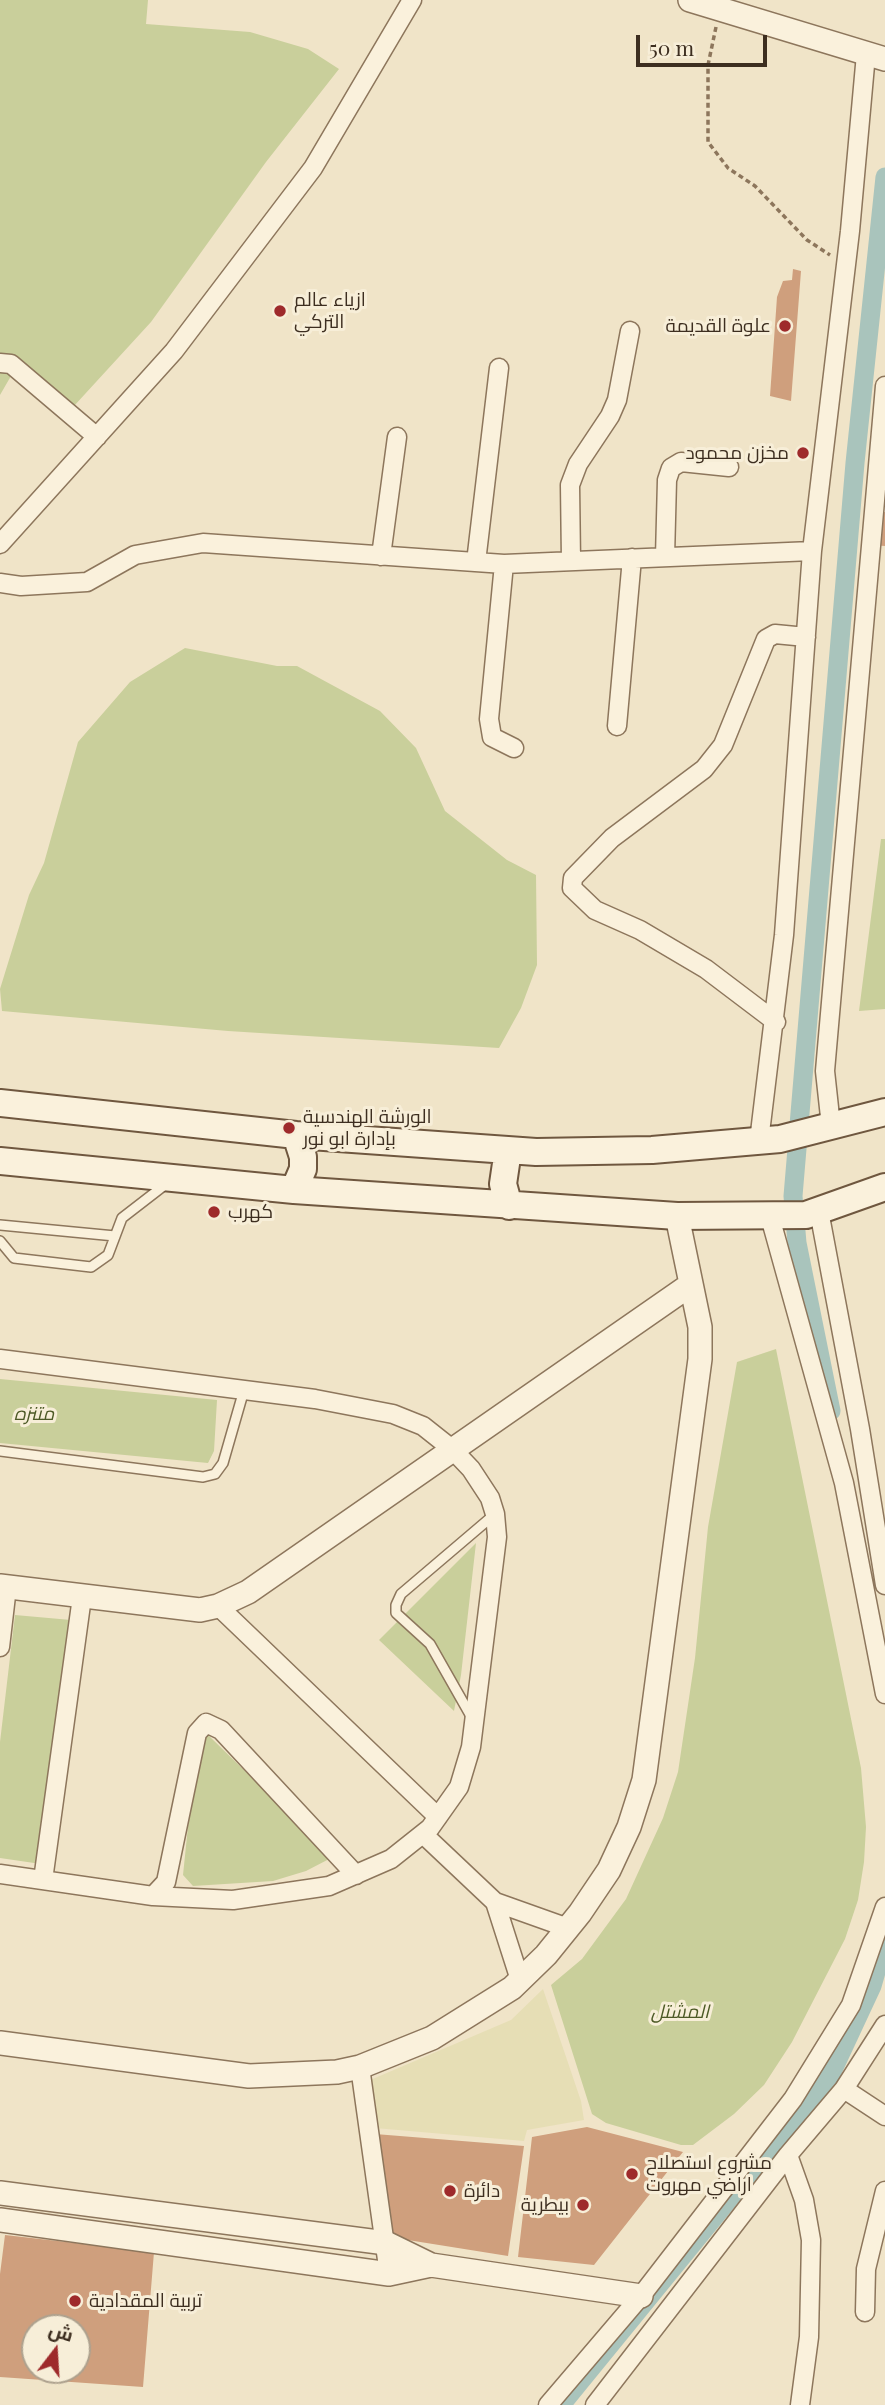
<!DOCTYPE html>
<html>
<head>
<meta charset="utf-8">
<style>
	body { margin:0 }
	#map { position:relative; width:885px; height:2405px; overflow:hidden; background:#f0e4c8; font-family:"Playfair Display",Cairo,serif }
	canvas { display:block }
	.north { position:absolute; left:21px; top:2314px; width:70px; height:70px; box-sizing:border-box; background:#f7eed8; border:2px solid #ada18e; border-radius:50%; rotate:17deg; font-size:19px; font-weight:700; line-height:28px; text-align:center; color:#3d2e20 }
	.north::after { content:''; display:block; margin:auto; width:24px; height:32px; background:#9e2a2b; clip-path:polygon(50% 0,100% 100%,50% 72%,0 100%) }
	.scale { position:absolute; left:636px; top:35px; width:131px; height:32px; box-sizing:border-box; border:4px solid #3d2e20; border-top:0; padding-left:9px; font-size:21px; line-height:24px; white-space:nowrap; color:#3d2e20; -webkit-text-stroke:5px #f7eed8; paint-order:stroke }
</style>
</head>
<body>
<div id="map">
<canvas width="885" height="2405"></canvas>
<div class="north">ش</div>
<div class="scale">50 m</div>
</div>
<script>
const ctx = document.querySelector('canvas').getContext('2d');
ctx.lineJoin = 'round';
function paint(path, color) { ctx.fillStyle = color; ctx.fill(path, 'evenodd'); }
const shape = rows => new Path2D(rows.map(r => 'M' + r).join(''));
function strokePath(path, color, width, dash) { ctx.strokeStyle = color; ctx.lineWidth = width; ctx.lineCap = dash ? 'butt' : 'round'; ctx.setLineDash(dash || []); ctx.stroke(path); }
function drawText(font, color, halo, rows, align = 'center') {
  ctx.font = font + ' "Playfair Display",Cairo,serif'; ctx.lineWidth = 6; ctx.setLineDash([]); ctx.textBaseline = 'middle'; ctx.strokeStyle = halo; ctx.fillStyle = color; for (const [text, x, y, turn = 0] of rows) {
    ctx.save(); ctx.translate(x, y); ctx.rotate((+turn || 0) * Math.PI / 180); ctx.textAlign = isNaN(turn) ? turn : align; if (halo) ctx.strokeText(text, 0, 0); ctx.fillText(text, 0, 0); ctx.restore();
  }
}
const farmland = shape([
	[543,1989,581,2101,584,2120,527,2130,524,2141,375,2128,368,2081,511,2020]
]);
const green = shape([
	[0,0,148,0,146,24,250,32,308,49,339,69,266,162,151,322,74,406,31,371,11,376,0,395],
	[185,648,277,666,297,666,380,711,416,748,445,811,507,860,536,875,537,965,521,1008,499,1048,228,1031,2,1011,0,989,29,895,44,863,78,742,130,682],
	[881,839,885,839,885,1009,859,1011],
	[776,1349,861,1768,866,1827,864,1862,858,1900,845,1939,792,2042,764,2085,734,2114,693,2145,681,2145,606,2123,592,2114,551,1985,582,1959,626,1899,663,1818,678,1772,695,1658,708,1527,737,1362],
	[0,1379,217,1400,214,1451,208,1463,0,1443],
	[476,1543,461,1675,454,1711,379,1640],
	[15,1615,71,1620,41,1864,0,1858,0,1742],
	[207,1734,333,1857,306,1871,273,1881,193,1886,183,1875,196,1749]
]);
const canal = shape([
	[831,1411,797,1243,793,1196,855,463,885,177],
	[561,2405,831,2074,872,1986,885,1940]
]);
const building = shape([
	[793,269,801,271,791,401,770,396,777,297,783,281,792,280],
	[885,512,885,546,871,545,874,513],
	[587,2127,683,2152,594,2265,518,2257,532,2137],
	[375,2134,524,2146,508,2256,389,2237],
	[5,2235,154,2252,143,2387,0,2377,0,2274],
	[35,2328,77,2328,77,2370,35,2370]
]);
const path = shape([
	[716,27,708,65,708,142,728,168,755,186,807,240,830,255]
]);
const service = shape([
	[0,1225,115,1236],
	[0,1241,14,1258,91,1267,108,1255,122,1218,166,1184],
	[0,1451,203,1477,215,1474,223,1463,244,1390],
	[472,1718,430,1644,396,1613,396,1605,401,1594,495,1514]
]);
const minor = shape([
	[0,363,11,364,97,437],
	[0,544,174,351,313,168,412,0],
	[381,556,397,437],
	[665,557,667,480,671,468,681,462,729,467],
	[571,561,570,485,578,464,610,416,617,400,630,331],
	[476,562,499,368],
	[504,564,489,719,492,737,514,748],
	[0,583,21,586,87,582,135,555,203,543,504,564,812,551],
	[617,726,632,558],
	[776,1022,706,969,640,930,595,910,572,888,573,878,612,838,704,769,723,745,766,639,775,634,806,637],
	[831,1126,825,1071,885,386],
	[759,1141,784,935,812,551,850,231,866,54],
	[819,1211,860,1429,885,1585],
	[770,1217,844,1483,885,1694],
	[0,1359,315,1399,393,1414,423,1426,452,1449,471,1469,490,1498,495,1514,497,1537,471,1747,459,1787,430,1828,391,1859,329,1886,233,1900,153,1896],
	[218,1606,438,1817],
	[0,1647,7,1587],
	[423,1834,495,1902,568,1928],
	[0,1874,153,1896,166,1882,197,1733,206,1723,221,1730,356,1875],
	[43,1880,82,1597],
	[495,1902,520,1980],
	[360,2067,389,2274],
	[844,2089,885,2116],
	[788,2155,804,2200,811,2240,809,2337,800,2405],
	[865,2312,866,2269,885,2191],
	[548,2405,641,2296,793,2099,851,2005,885,1907],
	[595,2405,788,2155,844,2089,885,2025]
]);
const tertiary = shape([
	[690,0,885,59],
	[0,1586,200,1610,218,1606,248,1592,690,1285],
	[0,2043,249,2076,337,2072,360,2067,432,2038,512,1988,546,1955,580,1913,609,1870,629,1827,644,1780,700,1359,700,1327,677,1216],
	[0,2193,386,2243,431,2265,641,2296],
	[0,2220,389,2274,431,2265]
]);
const secondary = shape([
	[0,1103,296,1135,536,1152,652,1150,780,1139,885,1112],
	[508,1150,503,1184,509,1206],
	[0,1161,294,1190,677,1216,806,1215,885,1187],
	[294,1190,303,1169,303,1157,296,1135]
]);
const markers = [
	[280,311,7,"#9e2a2b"],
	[785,326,7,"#9e2a2b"],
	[803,453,7,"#9e2a2b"],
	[289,1128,7,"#9e2a2b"],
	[214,1212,7,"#9e2a2b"],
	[632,2174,7,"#9e2a2b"],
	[450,2191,7,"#9e2a2b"],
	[583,2205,7,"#9e2a2b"],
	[75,2301,7,"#9e2a2b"]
];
const poiNames = [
	["ازياء عالم",294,300],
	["التركي",294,322],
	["علوة القديمة",771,326,"right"],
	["مخزن محمود",789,453,"right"],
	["الورشة الهندسية",303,1117],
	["بإدارة ابو نور",303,1139],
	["كهرب",228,1212],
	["مشروع استصلاح",646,2163],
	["اراضي مهروت",646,2185],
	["دائرة",464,2191],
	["بيطرية",569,2205,"right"],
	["تربية المقدادية",89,2301]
];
const parkNames = [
	["متنزه",34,1414],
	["المشتل",680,2012]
];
paint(farmland, '#e6deb5');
paint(green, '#c9cf9b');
strokePath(canal, '#a9c4bc', 19);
paint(building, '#cf9f7d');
strokePath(service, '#8d765c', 12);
strokePath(minor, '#8d765c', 21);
strokePath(tertiary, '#8d765c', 26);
strokePath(secondary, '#6f573f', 30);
strokePath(path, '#8d765c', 3.5, [5, 3.5]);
strokePath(service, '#faf1dc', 9);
strokePath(minor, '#faf1dc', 18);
strokePath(tertiary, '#faf1dc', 23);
strokePath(secondary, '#faf1dc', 26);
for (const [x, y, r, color] of markers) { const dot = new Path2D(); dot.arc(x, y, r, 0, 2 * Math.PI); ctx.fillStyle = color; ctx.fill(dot); strokePath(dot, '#f7eed8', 2.5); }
drawText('19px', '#3d2e20', '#f7eed8', poiNames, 'left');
drawText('italic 19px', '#4d5a26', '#f7eed8', parkNames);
</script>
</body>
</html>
